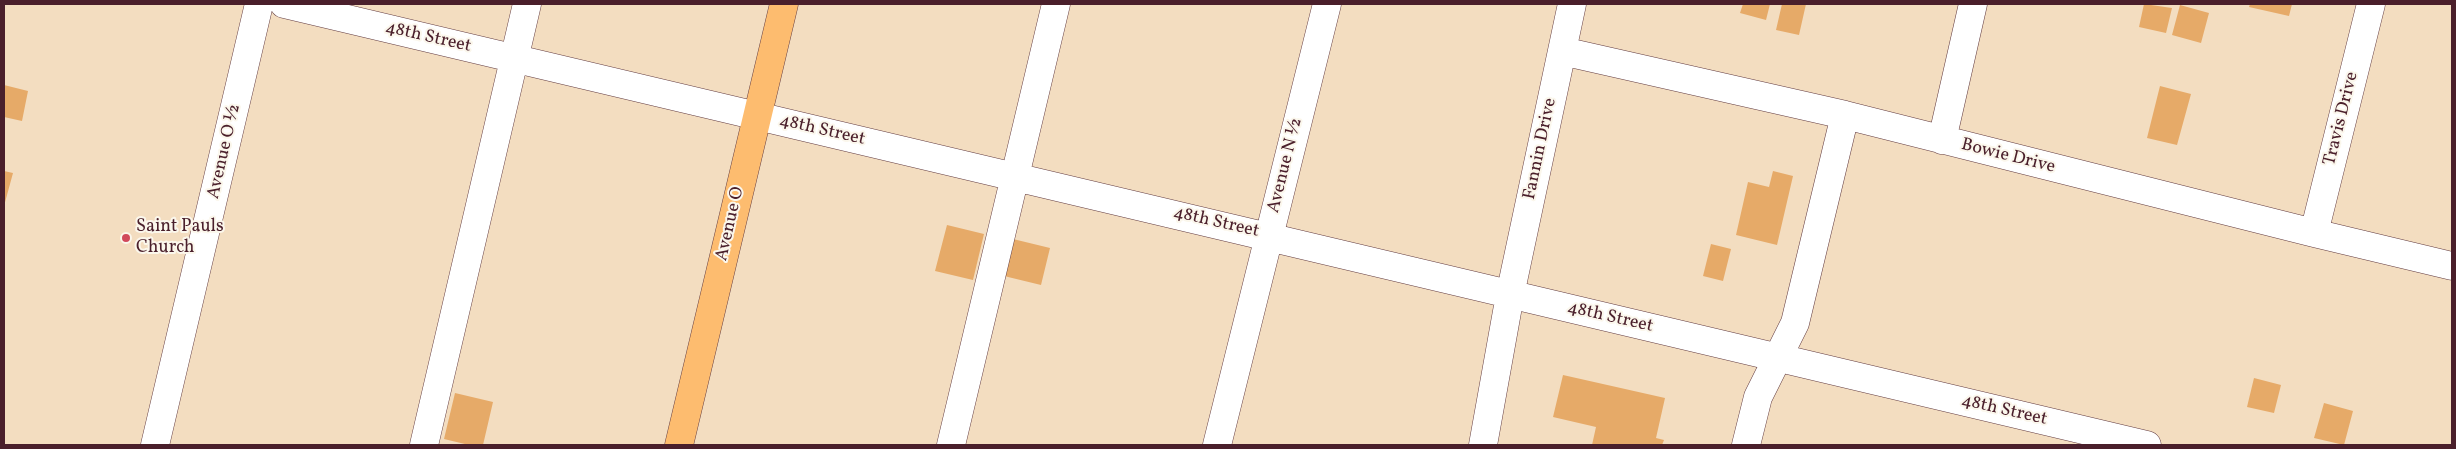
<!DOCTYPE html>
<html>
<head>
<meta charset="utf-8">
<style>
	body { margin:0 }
	#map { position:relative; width:2456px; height:449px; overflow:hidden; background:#f3ddc0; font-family:Vollkorn,serif }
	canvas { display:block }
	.frame { position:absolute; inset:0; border:5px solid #4a1f2b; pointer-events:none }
</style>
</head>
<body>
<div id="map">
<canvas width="2456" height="449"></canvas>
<div class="frame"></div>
</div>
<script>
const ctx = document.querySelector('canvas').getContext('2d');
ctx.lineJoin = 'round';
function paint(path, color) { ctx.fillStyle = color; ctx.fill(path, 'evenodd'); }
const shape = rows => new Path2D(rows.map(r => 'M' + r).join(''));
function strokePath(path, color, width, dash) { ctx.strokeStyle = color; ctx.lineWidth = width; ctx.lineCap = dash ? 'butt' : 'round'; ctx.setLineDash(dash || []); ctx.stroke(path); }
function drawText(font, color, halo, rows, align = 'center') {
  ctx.font = font + ' Vollkorn,serif'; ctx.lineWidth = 4; ctx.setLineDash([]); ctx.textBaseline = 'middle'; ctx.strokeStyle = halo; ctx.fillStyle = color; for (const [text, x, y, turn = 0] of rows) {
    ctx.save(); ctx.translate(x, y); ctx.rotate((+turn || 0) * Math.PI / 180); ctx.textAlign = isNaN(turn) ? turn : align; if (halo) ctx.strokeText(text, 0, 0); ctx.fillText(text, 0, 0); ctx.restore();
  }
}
const building = shape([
	[1743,4,1770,4,1766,20,1740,13],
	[1782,4,1806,4,1799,35,1776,30],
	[2144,4,2172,8,2166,33,2139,27],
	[2250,4,2292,4,2289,16,2249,7],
	[2180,5,2209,13,2201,43,2172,35],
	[4,85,28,91,22,121,4,117],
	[2160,86,2191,94,2177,145,2147,138],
	[4,171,13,173,4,206],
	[1773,171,1793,176,1777,245,1736,235,1748,182,1769,187],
	[947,225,984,234,973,280,935,271],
	[1013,239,1050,248,1041,285,1004,276],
	[1711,244,1731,249,1723,281,1703,276],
	[1563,375,1665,398,1656,438,1664,440,1662,445,1592,445,1596,427,1553,417],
	[2254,378,2281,385,2274,413,2247,407],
	[455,393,493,402,483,445,469,445,444,439],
	[2324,403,2353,411,2344,445,2314,438]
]);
const minor = shape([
	[284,4,2147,445],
	[1562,51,1845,115,2314,233,2452,266],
	[1942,140,1973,4],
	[2314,233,2371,4],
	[155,445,259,4],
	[424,445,527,4],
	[951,445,1056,4],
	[1217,445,1327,4],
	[1483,445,1510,295,1572,4],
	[1746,445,1758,397,1795,323,1845,115]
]);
const major = shape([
	[679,445,784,4]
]);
const markers = [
	[126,238,5,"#d1495b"]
];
const streetNames = [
	["48th Street",428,38,13],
	["Travis Drive",2342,119,-76],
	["48th Street",822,131,13],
	["Fannin Drive",1541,149,-78],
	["Avenue O ½",225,152,-77],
	["Bowie Drive",2008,157,14],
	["Avenue N ½",1286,166,-76],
	["48th Street",1216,223,13],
	["Avenue O",731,224,-77],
	["48th Street",1610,318,13],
	["48th Street",2004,411,13]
];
const poiNames = [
	["Saint Pauls",136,228],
	["Church",136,249]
];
paint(building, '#e6aa68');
strokePath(minor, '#633c41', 29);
strokePath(major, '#633c41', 29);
strokePath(minor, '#fff', 28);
strokePath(major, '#fdbc6f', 28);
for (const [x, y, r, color] of markers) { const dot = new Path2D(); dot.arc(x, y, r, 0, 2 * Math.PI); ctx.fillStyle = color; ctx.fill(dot); strokePath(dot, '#fbf7ec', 2); }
drawText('18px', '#4a1f2b', '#fbf7ec', streetNames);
drawText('18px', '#4a1f2b', '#fbf7ec', poiNames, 'left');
</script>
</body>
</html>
